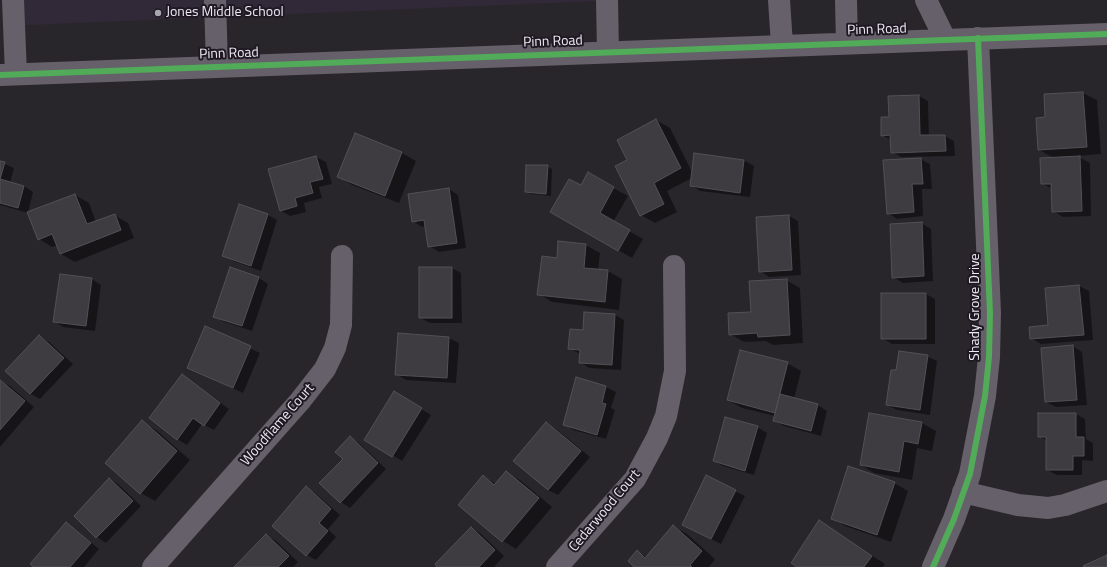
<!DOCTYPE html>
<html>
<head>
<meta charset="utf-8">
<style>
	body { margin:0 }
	canvas { display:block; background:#29262b }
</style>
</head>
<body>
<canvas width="1107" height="567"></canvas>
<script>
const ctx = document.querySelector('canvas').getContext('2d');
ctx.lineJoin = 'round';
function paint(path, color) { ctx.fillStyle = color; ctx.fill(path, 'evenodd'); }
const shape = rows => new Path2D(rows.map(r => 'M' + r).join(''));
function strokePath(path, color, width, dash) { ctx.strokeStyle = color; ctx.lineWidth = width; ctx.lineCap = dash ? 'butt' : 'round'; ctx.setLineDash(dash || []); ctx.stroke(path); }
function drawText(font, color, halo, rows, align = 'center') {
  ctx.font = font + ' "Titillium Web",sans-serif'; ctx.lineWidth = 4; ctx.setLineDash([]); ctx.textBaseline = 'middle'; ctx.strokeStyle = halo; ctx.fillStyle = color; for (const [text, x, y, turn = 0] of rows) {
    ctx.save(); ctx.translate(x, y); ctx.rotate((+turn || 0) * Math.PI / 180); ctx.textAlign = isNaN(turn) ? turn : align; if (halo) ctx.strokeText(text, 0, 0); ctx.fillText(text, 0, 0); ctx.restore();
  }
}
const built = shape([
	[4,0,619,0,5,26]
]);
const shadow = shape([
	[1083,93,1097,100,1101,154,1077,156,1090,163,1091,216,1063,217,1053,211,1052,189,1042,183,1054,158,1039,150,1047,118,1045,95],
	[919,96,928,101,929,136,945,136,954,141,955,156,901,157,892,152,891,140,882,135,890,118],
	[656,120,670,128,692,172,695,154,744,160,754,166,750,197,700,191,691,185,692,178,667,191,677,212,655,223,641,215,616,167,628,160],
	[356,135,402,153,416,161,399,203,352,185,339,177],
	[316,157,326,162,332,184,319,187,322,198,304,203,306,212,290,216,280,210,269,169],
	[920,159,930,164,932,189,922,189,923,216,897,219,888,213],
	[0,162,14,168,10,183,24,186,33,192,28,213,0,205],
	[547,166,552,169,551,196,531,194,526,192],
	[588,174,628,196,613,222,643,239,632,258,551,212,581,187],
	[449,189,458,195,466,248,439,252,429,246,426,226,422,227,413,221],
	[75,195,89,203,96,222,114,215,128,223,134,238,75,262,61,254,58,245,52,247,39,239],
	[239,205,268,215,277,220,261,271,233,261,224,256],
	[789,216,798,221,801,275,769,277,760,271],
	[921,223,931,229,933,281,903,283,893,277],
	[559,242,586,245,600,253,598,270,608,271,622,279,619,310,552,302,539,294,557,259],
	[452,268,461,273,462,323,430,323,420,318],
	[60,275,92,279,101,285,95,331,63,327,54,321],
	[259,278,268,284,252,331,224,322,214,316],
	[786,280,800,288,803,343,773,345,766,341,744,342,730,334],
	[1079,286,1089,291,1093,340,1041,344,1031,338,1049,326,1046,289],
	[926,294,935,299,935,344,892,344,882,338],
	[585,313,615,315,624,320,621,370,589,368,580,362,580,354,569,348,584,331],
	[206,328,260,353,243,393,189,368],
	[399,334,449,338,459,343,456,383,406,380,396,374],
	[40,336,49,342,73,364,40,399,31,394,7,371],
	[1073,346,1082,352,1087,405,1056,407,1046,402],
	[927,356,937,361,930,415,897,410,887,405],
	[787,363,801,371,794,399,818,405,827,411,821,436,784,426,774,421,775,416,742,408,728,400],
	[182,375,229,409,214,430,202,424,187,445,177,439],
	[577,378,606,387,616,392,611,408,615,410,606,439,573,430,564,424],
	[0,381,10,386,34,407,0,447],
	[403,398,431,415,402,461,366,439],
	[869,414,922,423,936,431,932,451,917,448,912,480,874,473,861,465],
	[1076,414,1085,419,1086,439,1093,443,1093,461,1082,460,1082,475,1057,475,1047,470,1047,441,1039,436],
	[142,422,156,430,190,460,155,501,141,493],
	[546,423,556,429,590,457,558,495,548,490,515,461],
	[757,427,767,433,754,475,723,466,714,461],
	[350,437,359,443,386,469,350,508,341,502,344,459],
	[506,473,520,480,552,507,516,549,503,541,483,476,496,484],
	[109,479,118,484,141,506,106,543,97,537,75,516],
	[894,483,908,491,891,542,845,526,832,518],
	[306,488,315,493,340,515,328,529,336,537,316,560,307,555,273,526],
	[735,491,745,496,721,544,692,530],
	[66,523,75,529,99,549,84,567,34,567],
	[673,526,687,534,715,559,709,567,636,567,637,552,647,557],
	[471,528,480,533,504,556,494,567,439,567],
	[833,530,885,564,883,567,799,567],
	[266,535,275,540,298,562,293,567,235,567]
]);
const building = shape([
	[1083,92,1087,147,1038,150,1036,118,1045,117,1044,94,1083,92],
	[919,95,920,135,945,135,946,151,891,153,890,135,881,136,881,117,889,117,888,96,919,95],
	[656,119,681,168,654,183,664,204,640,216,615,166,627,160,617,140,656,119],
	[355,133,402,152,385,196,337,177,355,133],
	[694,153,744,160,740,193,690,186,694,153],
	[316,156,323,179,310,182,313,193,295,198,297,206,280,211,268,169,316,156],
	[1080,156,1082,211,1052,212,1051,184,1041,184,1040,158,1080,156],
	[921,158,923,184,912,184,914,212,887,214,883,160,921,158],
	[0,161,5,162,0,179,24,186,18,208,0,203,0,161],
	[526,165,548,165,546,194,525,192,526,165],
	[588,172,614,187,600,213,630,230,618,251,550,212,569,179,581,185,588,172],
	[449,188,457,243,428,247,424,220,412,222,408,194,449,188],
	[75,194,87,224,115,214,121,230,60,254,52,234,38,240,27,212,75,194],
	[239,204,268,214,251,266,222,256,239,204],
	[789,215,792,270,759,272,756,217,789,215],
	[922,222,924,276,892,278,890,224,922,222],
	[558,241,586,244,584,268,608,270,605,302,537,295,542,256,557,258,558,241],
	[230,267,259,277,242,326,213,317,230,267],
	[419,267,452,267,452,318,419,318,419,267],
	[60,274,92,278,86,326,53,322,60,274],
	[787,279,790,335,758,337,757,333,729,335,728,313,751,312,749,281,787,279],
	[1079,285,1084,335,1030,339,1029,327,1048,325,1045,288,1079,285],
	[881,293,926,293,926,339,881,339,881,293],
	[584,312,615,314,612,365,579,363,580,350,568,349,570,329,583,330,584,312],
	[205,326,251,346,233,388,187,368,205,326],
	[398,333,449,337,447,378,395,375,398,333],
	[39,335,64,358,30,394,5,371,39,335],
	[1073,345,1077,400,1045,402,1041,348,1073,345],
	[740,350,788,362,775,413,727,400,740,350],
	[899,351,928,355,920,410,886,405,891,370,896,370,899,351],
	[182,374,220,403,204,426,193,418,177,440,149,418,182,374],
	[576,377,606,386,602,403,606,404,597,435,563,425,576,377],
	[0,380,25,401,0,430,0,380],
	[394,391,422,408,392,457,364,440,394,391],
	[780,394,818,404,811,431,773,421,780,394],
	[869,413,922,422,918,444,904,441,899,472,860,465,869,413],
	[1038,413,1076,413,1076,437,1084,437,1084,456,1073,456,1073,470,1046,470,1046,437,1038,437,1038,413],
	[725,417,758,426,745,471,713,461,725,417],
	[142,420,177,451,140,494,105,463,142,420],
	[546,422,581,451,548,490,513,461,546,422],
	[350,436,378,463,340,503,319,483,343,459,335,452,350,436],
	[848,466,895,482,877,535,831,519,848,466],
	[506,471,539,498,502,542,458,505,483,475,494,485,506,471],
	[706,475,736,490,711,539,682,525,706,475],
	[109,478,133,501,96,538,74,516,109,478],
	[306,486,331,509,319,523,328,531,306,556,272,526,306,486],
	[819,520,872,556,864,567,797,567,791,563,819,520],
	[66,522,91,543,70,567,33,567,30,564,66,522],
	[673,525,702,551,690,565,692,567,634,567,628,561,637,550,645,558,673,525],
	[471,527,495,550,479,567,437,567,435,564,471,527],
	[266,534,289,556,278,567,234,567,266,534],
	[1107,555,1107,567,1084,567,1083,566,1107,555]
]);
const minor = shape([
	[13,0,16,74],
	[215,0,217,66],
	[607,0,608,52],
	[779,0,782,45],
	[846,0,847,43],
	[926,0,945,39],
	[0,75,1107,34],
	[963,492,1018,505,1048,508,1065,505,1107,491],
	[153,567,300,401,325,369,335,348,341,325,342,256],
	[557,567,635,479,657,438,666,416,675,371,674,266],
	[933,567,954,519,970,474,985,396,989,357,990,313,978,38]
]);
const cycleway = shape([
	[0,75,1107,34],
	[933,567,954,519,970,474,985,396,989,357,990,313,978,38]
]);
const markers = [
	[158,13,4,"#a8a5ac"]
];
const poiNames = [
	["Jones Middle School",166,13]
];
const streetNames = [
	["Pinn Road",877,30,-2],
	["Pinn Road",553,42,-2],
	["Pinn Road",229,54,-2],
	["Shady Grove Drive",976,307,-90],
	["Woodflame Court",278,425,-49],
	["Cedarwood Court",605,511,-50]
];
paint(built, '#312937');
paint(shadow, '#0007');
paint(building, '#3e3c40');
strokePath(building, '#535055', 1);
strokePath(minor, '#65606a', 22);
strokePath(cycleway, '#51ab58', 6);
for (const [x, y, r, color] of markers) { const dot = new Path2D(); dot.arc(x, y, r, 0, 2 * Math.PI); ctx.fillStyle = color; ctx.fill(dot); strokePath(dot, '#1f1924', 1.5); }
drawText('14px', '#ede9f1', '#1f1924', poiNames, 'left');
drawText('14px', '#ede9f1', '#1f1924', streetNames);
</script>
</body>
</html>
